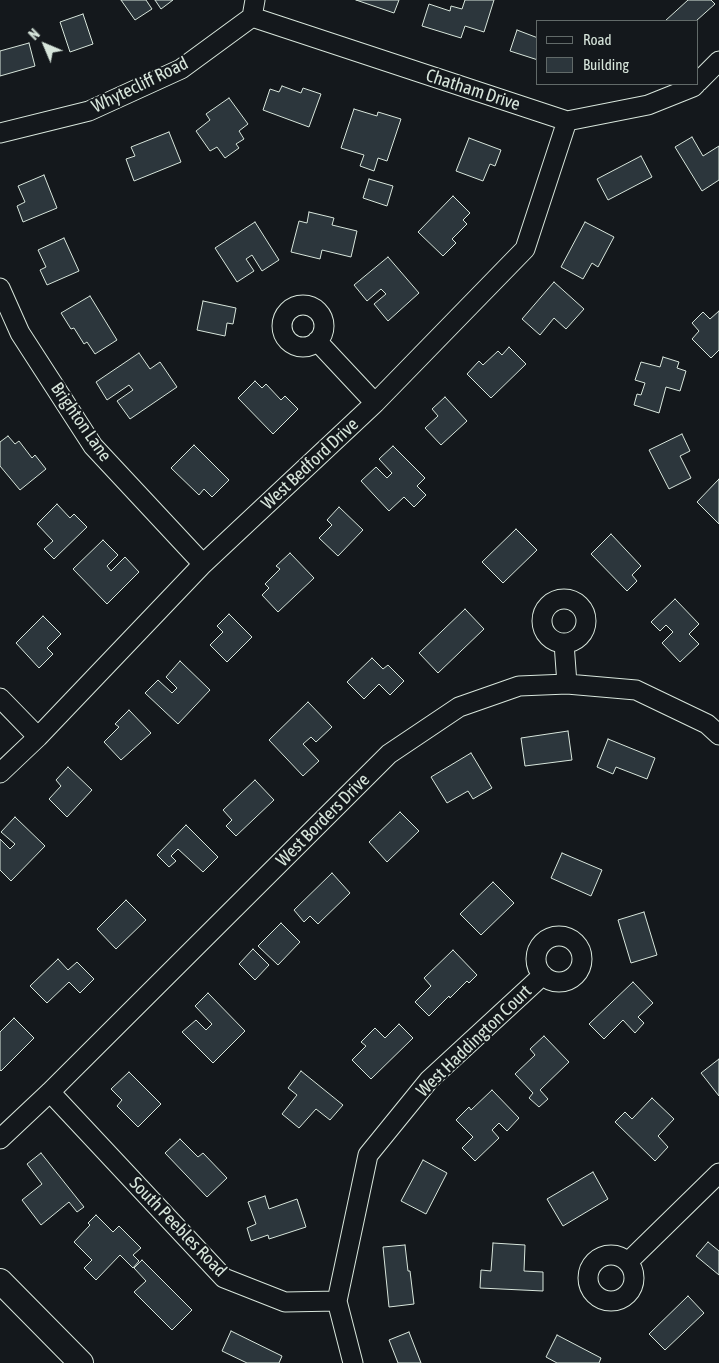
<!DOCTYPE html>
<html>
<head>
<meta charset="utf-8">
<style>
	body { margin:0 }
	#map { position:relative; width:719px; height:1363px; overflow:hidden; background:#14181c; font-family:"Asap Condensed",sans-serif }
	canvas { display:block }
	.legend { position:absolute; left:536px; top:20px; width:162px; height:65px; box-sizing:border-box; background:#14181c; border:1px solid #626a69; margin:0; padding:6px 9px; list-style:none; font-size:15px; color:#d8e6dc }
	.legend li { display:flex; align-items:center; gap:10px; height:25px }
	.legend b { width:25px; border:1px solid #626a69 }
	.north { position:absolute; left:20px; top:20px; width:50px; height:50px; -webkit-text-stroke:4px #14181c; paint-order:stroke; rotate:315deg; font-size:14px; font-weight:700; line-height:20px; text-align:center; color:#d8e6dc }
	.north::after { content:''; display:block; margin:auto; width:18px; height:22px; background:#d8e6dc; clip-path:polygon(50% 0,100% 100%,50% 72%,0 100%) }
</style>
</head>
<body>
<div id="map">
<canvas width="719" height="1363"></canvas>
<ul class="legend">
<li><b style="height:6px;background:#14181c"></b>Road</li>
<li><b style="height:14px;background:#2c363c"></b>Building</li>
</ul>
<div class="north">N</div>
</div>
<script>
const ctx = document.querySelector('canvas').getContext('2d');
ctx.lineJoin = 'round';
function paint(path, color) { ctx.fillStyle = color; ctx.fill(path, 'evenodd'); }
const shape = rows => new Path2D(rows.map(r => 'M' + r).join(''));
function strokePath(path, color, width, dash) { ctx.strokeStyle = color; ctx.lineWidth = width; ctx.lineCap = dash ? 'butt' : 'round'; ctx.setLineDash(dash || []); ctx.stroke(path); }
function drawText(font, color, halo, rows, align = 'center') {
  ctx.font = font + ' "Asap Condensed",sans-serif'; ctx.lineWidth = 4; ctx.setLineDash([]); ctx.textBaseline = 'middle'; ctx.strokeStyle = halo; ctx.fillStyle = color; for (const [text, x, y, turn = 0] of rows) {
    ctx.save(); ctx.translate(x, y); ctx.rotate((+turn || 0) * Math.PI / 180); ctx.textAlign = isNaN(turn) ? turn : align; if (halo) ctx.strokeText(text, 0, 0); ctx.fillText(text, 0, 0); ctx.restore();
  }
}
const building = shape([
	[121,0,146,0,152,9,135,20,121,0],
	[155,0,173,0,161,9,155,0],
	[356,0,399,0,394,13,356,0],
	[465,0,494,0,484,32,465,26,461,38,422,26,429,4,450,11,451,6,462,9,465,0],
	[688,0,711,0,715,4,696,21,665,21,688,0],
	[83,14,93,44,70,52,60,22,83,14],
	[517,30,538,38,538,60,510,51,517,30],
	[29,43,35,66,0,76,0,51,29,43],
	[282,86,301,93,303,88,321,94,309,127,263,110,270,89,279,92,282,86],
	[229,98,248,124,239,131,244,139,236,144,239,148,225,158,217,147,210,151,196,131,210,120,206,114,229,98],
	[354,109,377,116,378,112,401,119,387,161,378,158,374,171,360,166,364,155,341,148,354,109],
	[169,132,181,162,134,181,126,159,135,156,131,147,169,132],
	[692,137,703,156,719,146,719,180,702,191,675,147,692,137],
	[469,138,501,150,495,166,490,164,483,181,456,171,469,138],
	[641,156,652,177,608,200,597,179,641,156],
	[44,175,57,208,23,222,17,206,25,202,18,186,44,175],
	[369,179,393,186,387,206,363,198,369,179],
	[453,196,470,213,463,220,467,224,452,239,456,243,443,256,418,232,453,196],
	[309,212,334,218,332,225,357,231,351,257,322,250,320,259,291,252,299,221,307,223,309,212],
	[255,222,279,260,262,271,252,255,246,259,254,271,237,282,215,248,255,222],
	[585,222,614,237,598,267,592,263,583,279,561,267,585,222],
	[64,238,79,271,47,285,40,270,46,267,38,250,64,238],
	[388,257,419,293,388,321,374,304,386,294,381,289,367,301,354,285,388,257],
	[554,282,584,309,566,329,554,318,540,335,522,319,554,282],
	[90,296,117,340,95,354,87,342,84,344,74,328,71,329,61,313,90,296],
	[203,301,236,308,233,324,227,323,225,336,197,330,203,301],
	[719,311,719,350,711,358,692,339,699,331,692,323,703,312,710,319,719,311],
	[509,347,526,364,491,398,467,374,479,361,483,365,498,351,502,355,509,347],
	[139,353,150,369,160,362,177,387,130,419,117,401,133,390,129,385,107,400,96,382,139,353],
	[663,357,679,362,677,368,686,371,680,391,666,387,659,413,634,405,637,394,641,395,645,383,635,380,641,362,660,367,663,357],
	[255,381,262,388,266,384,281,400,285,396,298,409,273,434,238,398,255,381],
	[445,397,467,421,441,445,425,428,438,416,432,409,445,397],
	[682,434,690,451,680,456,691,478,669,489,649,450,682,434],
	[8,436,15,444,19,441,32,458,35,455,46,469,20,490,0,466,0,442,8,436],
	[194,445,229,480,212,497,204,489,199,495,171,468,194,445],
	[393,446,425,478,417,486,426,495,414,507,404,497,389,511,361,481,376,467,387,478,392,473,379,459,393,446],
	[719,479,719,524,697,502,719,479],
	[57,504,70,518,74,514,87,527,54,559,44,549,53,541,37,524,57,504],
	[339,507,363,530,338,556,319,538,332,525,327,520,339,507],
	[516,529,537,550,503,583,482,562,516,529],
	[611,534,641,566,632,575,637,581,627,591,591,554,611,534],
	[103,540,118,555,107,566,111,571,125,557,139,572,107,604,73,569,103,540],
	[290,553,314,578,278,612,262,595,269,588,265,584,280,569,276,566,290,553],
	[675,599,699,624,689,634,699,644,680,662,662,643,673,632,666,625,660,631,651,622,675,599],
	[465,609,484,629,438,673,419,653,465,609],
	[229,614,252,637,227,662,210,645,223,632,217,626,229,614],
	[43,616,61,634,47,648,53,654,39,668,16,643,43,616],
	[372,658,383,669,388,665,404,681,390,695,379,684,364,699,347,682,372,658],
	[180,661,210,690,178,724,145,693,158,680,172,693,177,688,166,677,180,661],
	[308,702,332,727,316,742,311,737,303,744,319,761,303,776,269,740,308,702],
	[129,710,151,733,121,760,104,742,119,727,115,724,129,710],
	[568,731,572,760,525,766,521,738,568,731],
	[608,739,655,758,647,779,616,767,613,774,597,767,608,739],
	[471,753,492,788,473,799,468,791,447,803,431,777,471,753],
	[68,767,92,790,67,817,49,799,61,786,56,780,68,767],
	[255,780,274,800,236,836,226,826,232,820,223,810,255,780],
	[400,812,419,831,387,862,369,842,400,812],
	[15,817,45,846,11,881,0,870,0,839,10,849,15,844,1,832,15,817],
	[186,825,218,857,203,872,178,849,171,856,176,861,169,867,157,855,186,825],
	[562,853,602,870,591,896,551,878,562,853],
	[332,873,350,893,318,924,310,916,304,922,294,910,332,873],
	[493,882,514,903,481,935,460,914,493,882],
	[126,900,146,920,116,949,97,929,126,900],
	[644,912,657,955,631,963,618,920,644,912],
	[281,923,300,942,278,965,258,946,281,923],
	[253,949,269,965,255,980,239,964,253,949],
	[453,950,477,975,469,983,467,981,450,998,449,996,429,1016,415,1002,431,986,424,978,453,950],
	[58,959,68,970,77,962,94,979,80,993,69,982,47,1003,30,986,58,959],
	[633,982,653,1003,638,1017,644,1023,635,1033,623,1020,604,1039,589,1024,633,982],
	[208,993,245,1031,213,1063,182,1032,196,1020,206,1030,212,1024,195,1006,208,993],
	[14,1018,34,1038,1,1071,0,1070,0,1032,14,1018],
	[399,1024,413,1038,371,1079,352,1060,366,1046,361,1042,375,1028,385,1038,399,1024],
	[544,1036,569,1062,540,1090,548,1099,539,1107,529,1098,533,1093,515,1074,535,1055,530,1049,544,1036],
	[719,1059,719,1096,701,1073,719,1059],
	[301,1071,343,1105,330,1120,316,1109,299,1128,282,1114,297,1095,288,1088,301,1071],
	[129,1072,161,1104,138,1127,117,1106,122,1100,111,1089,129,1072],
	[492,1090,519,1118,507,1131,499,1123,492,1130,499,1138,475,1161,462,1148,473,1137,456,1120,469,1107,471,1110,492,1090],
	[652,1098,674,1119,658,1136,668,1147,655,1161,615,1122,625,1112,632,1119,652,1098],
	[180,1139,198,1157,203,1153,227,1178,207,1197,165,1153,180,1139],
	[41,1153,84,1207,77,1212,69,1202,41,1225,22,1200,42,1184,27,1164,41,1153],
	[423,1160,447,1173,426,1214,401,1201,423,1160],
	[593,1172,608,1199,563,1226,547,1199,593,1172],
	[265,1196,269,1209,297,1199,306,1227,269,1239,268,1235,251,1241,247,1228,256,1224,248,1202,265,1196],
	[96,1215,113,1232,119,1226,141,1248,133,1255,139,1261,133,1268,120,1255,96,1280,84,1268,92,1260,74,1242,90,1225,88,1223,96,1215],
	[708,1242,719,1251,719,1275,696,1256,708,1242],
	[493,1243,525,1245,524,1271,543,1272,543,1291,480,1288,481,1270,491,1271,493,1243],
	[405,1245,408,1271,410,1271,414,1304,389,1307,383,1247,405,1245],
	[142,1260,192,1310,172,1330,134,1292,146,1281,134,1268,142,1260],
	[688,1296,704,1313,665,1350,649,1334,688,1296],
	[231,1331,282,1356,279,1363,247,1363,222,1351,231,1331],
	[409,1332,421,1363,398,1363,389,1340,409,1332],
	[557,1335,601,1358,599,1363,557,1363,546,1357,557,1335]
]);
const minor = shape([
	[252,17,567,121,648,105,693,87,696,84],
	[698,82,719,61],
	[0,133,89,111,181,69,252,17,255,0],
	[0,288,20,333,93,446,203,564],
	'282 326a21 21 0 1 1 42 0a21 21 0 1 1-42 0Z',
	[317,341,375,403],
	'542 621a22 22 0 1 1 44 0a22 22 0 1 1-44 0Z',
	[564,643,567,684],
	[0,698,38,737],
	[0,773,38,737,203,564,375,403,525,249,567,121],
	'536 959a23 23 0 1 1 46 0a23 23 0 1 1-46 0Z',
	[50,1092,224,1278,285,1302,337,1301],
	[0,1139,50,1092,389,754,459,707,519,686,567,684,636,690,707,724,719,735],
	'588 1278a23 23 0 1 1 46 0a23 23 0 1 1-46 0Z',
	[628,1262,719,1173],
	[353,1363,337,1301,368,1155,429,1080,543,975]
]);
const major = shape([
	[0,1281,81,1363]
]);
const streetNames = [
	["Whytecliff Road",140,85,-26],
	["Chatham Drive",473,90,18],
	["Brighton Lane",81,422,55],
	["West Bedford Drive",310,464,-43],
	["West Borders Drive",323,820,-45],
	["West Haddington Court",474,1041,-44],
	["South Peebles Road",178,1227,46]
];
paint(building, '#2c363c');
strokePath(building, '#d8e6dc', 1);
strokePath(minor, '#d8e6dc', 21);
strokePath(major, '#d8e6dc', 26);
strokePath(minor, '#14181c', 19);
strokePath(major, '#14181c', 24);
drawText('18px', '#d8e6dc', '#14181c', streetNames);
</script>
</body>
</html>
